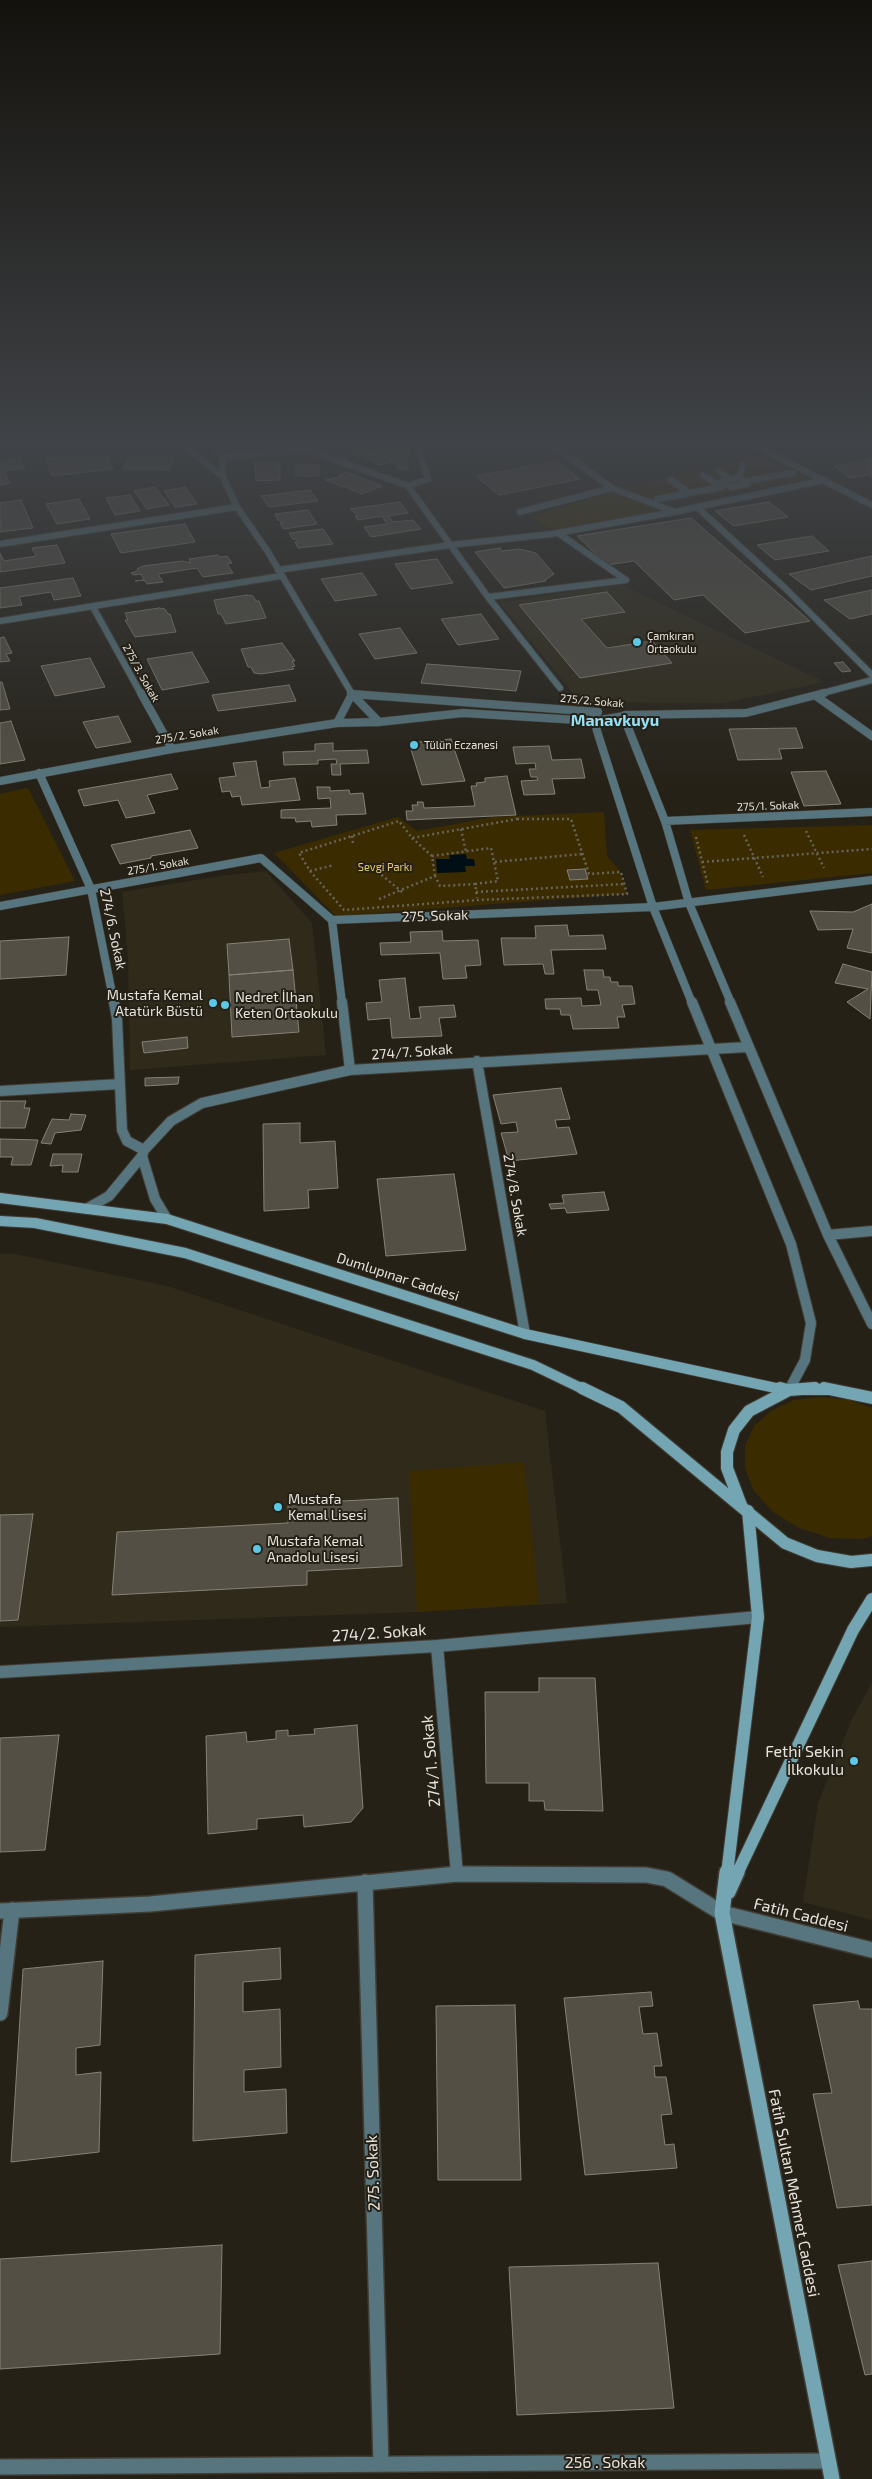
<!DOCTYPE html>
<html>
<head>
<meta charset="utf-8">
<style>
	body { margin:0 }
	canvas { display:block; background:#252117 }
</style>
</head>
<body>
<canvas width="872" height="2479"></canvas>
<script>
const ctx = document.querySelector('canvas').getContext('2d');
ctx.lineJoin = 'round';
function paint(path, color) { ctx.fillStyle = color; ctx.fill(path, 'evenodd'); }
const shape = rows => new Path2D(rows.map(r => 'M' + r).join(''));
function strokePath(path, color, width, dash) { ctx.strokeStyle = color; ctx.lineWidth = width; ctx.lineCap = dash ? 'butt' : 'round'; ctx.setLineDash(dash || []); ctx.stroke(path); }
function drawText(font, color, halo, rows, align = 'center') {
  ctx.font = font + ' "Exo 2",sans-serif'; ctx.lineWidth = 4; ctx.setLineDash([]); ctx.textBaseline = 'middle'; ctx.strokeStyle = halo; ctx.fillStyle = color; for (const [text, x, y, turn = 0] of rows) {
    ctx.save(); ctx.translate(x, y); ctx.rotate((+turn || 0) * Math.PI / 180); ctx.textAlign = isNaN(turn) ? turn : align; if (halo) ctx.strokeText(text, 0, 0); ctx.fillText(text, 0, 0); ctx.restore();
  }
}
const built = shape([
	[620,584,824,682,724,703,580,702,500,603],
	[266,871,312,923,326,1055,130,1070,128,956,122,892,220,876],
	[0,1254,15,1254,167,1286,545,1411,567,1603,417,1612,0,1627],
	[872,1683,872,1920,803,1902,818,1803,852,1719]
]);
const green = shape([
	[763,456,809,479,661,503,622,488],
	[613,492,663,512,558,533,531,517],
	[26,788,29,790,75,881,0,895,0,794],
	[604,812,607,856,621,872,627,894,336,916,274,853,398,817,417,831,494,817],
	[872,825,872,873,706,890,690,830],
	[821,1397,849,1400,872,1408,872,1536,862,1539,830,1538,799,1528,773,1512,754,1491,745,1468,745,1446,754,1426,771,1411,794,1400],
	[524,1462,539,1604,417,1612,409,1471]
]);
const water = shape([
	[466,854,467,859,474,859,475,866,465,866,466,872,437,873,436,859,450,859,449,855]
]);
const building = shape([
	[397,446,409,446,410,456,398,460,408,461,408,469,399,469,393,461,379,465,361,455,346,451,353,448,370,453,388,448,398,454,397,446],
	[83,455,85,458,107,456,113,469,52,476,46,459,83,455],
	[129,457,174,458,169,470,123,469,129,457],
	[19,458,25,468,3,471,10,483,0,485,0,461,19,458],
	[872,458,872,477,867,475,850,478,834,466,872,458],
	[556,461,580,479,499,495,476,476,556,461],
	[255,462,280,462,280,480,256,481,255,462],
	[296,465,319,465,319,476,296,476,296,465],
	[346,472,382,486,362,494,326,480,343,476,339,475,346,472],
	[155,487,169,505,147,509,134,491,155,487],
	[185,487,197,504,175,507,164,491,185,487],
	[310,490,318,501,269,507,261,496,310,490],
	[130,495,140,511,115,515,106,498,130,495],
	[79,499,90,519,57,524,46,504,79,499],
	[21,500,33,528,0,532,0,503,21,500],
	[400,502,408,513,388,516,393,522,413,520,421,529,371,537,364,527,387,524,382,516,358,520,355,516,358,516,350,509,400,502],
	[769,502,788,517,734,526,715,511,769,502],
	[308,510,317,524,284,529,280,523,284,523,278,520,275,514,308,510],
	[691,518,810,621,745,633,703,595,674,600,634,561,607,565,577,536,691,518],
	[185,524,195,542,121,553,111,534,185,524],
	[323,529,333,544,298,548,295,542,298,542,297,539,293,539,289,533,323,529],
	[812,536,829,551,775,560,757,545,812,536],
	[57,545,65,563,0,572,0,553,4,561,36,556,32,548,57,545],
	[500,548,502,551,519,549,536,553,554,574,545,580,546,581,504,588,475,552,500,548],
	[218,555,220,557,227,556,232,563,227,564,233,573,203,577,197,568,158,574,163,582,147,584,144,580,135,581,144,580,141,574,133,575,131,573,138,571,137,569,143,566,182,561,191,563,189,559,218,555],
	[872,556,872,576,811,590,789,574,872,556],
	[437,559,453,583,411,589,395,564,437,559],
	[362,573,377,595,335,601,321,579,362,573],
	[73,578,81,596,54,600,51,592,19,597,22,605,0,608,0,588,73,578],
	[872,590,872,614,850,619,824,600,872,590],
	[607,592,625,612,581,619,607,648,652,641,672,663,580,678,519,605,607,592],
	[247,595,253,596,256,601,259,601,266,618,226,624,221,614,218,614,214,600,247,595],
	[159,608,165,609,168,614,170,614,176,632,135,637,125,620,128,620,125,613,159,608],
	[481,614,499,639,458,645,441,619,481,614],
	[400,628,417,653,375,659,359,634,400,628],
	[4,637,12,653,6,654,10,661,0,662,0,638,4,637],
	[282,643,295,661,292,661,295,666,292,667,294,669,261,674,254,673,251,667,248,667,241,649,282,643],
	[192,652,209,682,162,690,147,659,192,652],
	[90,658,105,687,55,696,41,666,90,658],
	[843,662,851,671,842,672,834,663,843,662],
	[427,664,521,671,516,691,421,683,427,664],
	[0,682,2,682,10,709,0,710,0,682],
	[289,685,296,701,218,711,212,695,289,685],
	[118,716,131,742,96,748,83,722,118,716],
	[11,721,25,760,0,764,0,723,11,721],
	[796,728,803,748,779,749,782,759,738,760,729,729,796,728],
	[451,739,465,781,422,785,409,743,451,739],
	[333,743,333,751,367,750,369,763,340,764,341,775,332,775,331,764,337,764,336,759,318,760,318,764,284,765,283,752,315,751,315,744,333,743],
	[549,746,552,760,581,759,585,778,552,779,555,794,524,795,521,781,538,780,537,777,531,777,529,769,536,769,535,763,516,764,513,747,549,746],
	[256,761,261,788,270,787,269,781,295,778,300,800,242,805,240,796,232,797,230,791,222,792,219,778,236,776,233,763,256,761],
	[826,771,841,804,804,806,791,772,826,771],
	[171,774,178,789,147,795,155,813,126,818,118,800,84,806,78,790,171,774],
	[507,776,516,815,407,820,406,811,413,811,412,805,418,805,417,802,423,802,424,808,475,806,471,786,477,786,476,783,485,782,485,778,507,776],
	[317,787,330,787,330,791,349,790,350,794,363,793,366,814,336,815,337,825,312,827,311,821,296,822,295,818,281,818,281,810,331,808,330,798,318,799,317,787],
	[190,830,198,848,151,856,151,858,120,864,111,845,190,830],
	[585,869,588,879,570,880,567,870,585,869],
	[872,904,872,953,847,948,853,929,818,930,810,911,853,912,872,904],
	[567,925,569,936,603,935,606,949,551,950,554,974,545,974,543,964,504,965,501,938,536,938,535,926,567,925],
	[442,931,443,941,478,940,481,965,465,966,467,978,443,979,440,953,381,955,380,943,411,942,410,932,442,931],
	[69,937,66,975,0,979,0,941,69,937],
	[289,939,293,970,229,975,227,944,289,939],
	[843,964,872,972,870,1019,847,1002,868,989,835,983,843,964],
	[293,970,299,1032,232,1037,229,975,293,970],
	[584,970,603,970,604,977,610,977,611,982,618,982,618,986,632,986,635,1004,622,1005,625,1017,617,1017,619,1028,573,1029,570,1015,561,1015,560,1009,546,1009,545,999,581,998,582,1006,601,1005,598,990,587,990,584,970],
	[405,978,410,1019,421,1018,419,1007,454,1005,456,1017,439,1018,442,1036,392,1038,390,1018,368,1020,366,1003,382,1002,379,980,405,978],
	[187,1037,188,1048,144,1053,142,1042,187,1037],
	[179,1077,178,1084,145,1086,145,1078,179,1077],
	[561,1088,570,1119,555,1120,557,1128,569,1127,577,1154,509,1161,501,1133,518,1132,516,1122,501,1124,493,1095,561,1088],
	[0,1101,26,1101,24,1108,30,1108,25,1128,0,1128,0,1101],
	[71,1114,86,1115,81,1130,55,1133,51,1144,41,1143,52,1119,69,1120,71,1114],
	[300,1123,300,1143,335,1141,338,1188,308,1190,309,1208,264,1211,263,1124,300,1123],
	[0,1139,38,1140,31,1165,11,1165,13,1157,0,1157,0,1139],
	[53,1154,82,1154,78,1172,62,1172,63,1165,50,1166,53,1154],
	[454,1174,466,1250,386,1256,377,1179,454,1174],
	[604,1192,609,1210,567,1213,565,1208,551,1209,549,1204,564,1203,562,1195,604,1192],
	[398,1498,402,1566,307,1571,307,1585,112,1595,117,1532,288,1523,288,1504,398,1498],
	[33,1514,18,1620,0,1621,0,1515,33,1514],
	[539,1678,595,1678,603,1811,545,1810,544,1801,529,1801,529,1783,486,1783,485,1692,539,1692,539,1678],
	[357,1725,363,1808,351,1822,304,1827,303,1815,257,1819,257,1829,208,1834,206,1736,246,1732,247,1742,276,1739,276,1731,288,1730,288,1736,315,1734,314,1729,357,1725],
	[59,1735,45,1850,0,1852,0,1738,59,1735],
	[280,1948,281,1979,243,1982,243,2012,280,2009,281,2067,244,2070,244,2092,286,2089,287,2133,193,2141,195,1955,280,1948],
	[103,1961,100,2045,76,2048,76,2075,101,2072,99,2152,11,2162,23,1969,103,1961],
	[651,1992,653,2006,639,2007,643,2034,657,2033,662,2066,654,2066,655,2077,666,2077,672,2114,661,2115,665,2145,674,2144,677,2168,585,2175,564,1998,651,1992],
	[858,2001,860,2009,872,2009,872,2205,837,2208,813,2094,832,2093,813,2005,858,2001],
	[515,2005,521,2180,438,2180,436,2006,515,2005],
	[222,2245,220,2354,0,2369,0,2259,222,2245],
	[872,2261,872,2374,865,2375,838,2265,872,2261],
	[658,2263,674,2408,517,2415,509,2267,658,2263]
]);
const path = shape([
	[517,819,571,819,589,874,621,872,627,894,477,900,344,910,310,871,299,853,399,821,412,838,517,819],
	[461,829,466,852],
	[806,831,824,868],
	[744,835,763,877],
	[352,836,353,844],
	[696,837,708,885],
	[412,838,432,856],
	[702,862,872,849],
	[370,865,402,892],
	[310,871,334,865],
	[435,876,432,856,491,848,494,862,582,854],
	[475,884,498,881,494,862],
	[476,892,624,884],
	[379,899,435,876,440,886,475,884,477,898]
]);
const lane = shape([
	[816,696,872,736]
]);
const streetFar4 = shape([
	[185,446,223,477],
	[215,446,222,457,223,477,237,507,268,552,352,694],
	[554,446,612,488,675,512,697,507,785,588,872,675],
	[756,446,872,505],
	[222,457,306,449,408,486,488,597],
	[719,471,730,479],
	[739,478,743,465],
	[739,478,747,484,731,487,722,481,739,478],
	[671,480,689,493],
	[744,481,793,473],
	[408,486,428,479,418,446],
	[657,499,722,487,703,475],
	[697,507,825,480],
	[520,512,612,488],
	[558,533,626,580,488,597,560,688],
	[0,544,237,507],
	[278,570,450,545,552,534,674,512],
	[93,607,141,694],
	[0,621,281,576],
	[819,694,872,680]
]);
const streetFar3 = shape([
	[141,693,172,749],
	[351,693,379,722],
	[352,694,598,712],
	[593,712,597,731,653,907,692,1003],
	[625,715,746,713,824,693],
	[630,715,627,725,665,821,689,903,731,1003],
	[337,723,352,694],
	[39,773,91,889,114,1003],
	[0,781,172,749,337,723,379,722,463,713,594,721,630,715],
	[665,821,872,812],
	[0,906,261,858,332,920],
	[342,1003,332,920,653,907,872,880]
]);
const streetFar2 = shape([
	[114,1002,117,1019,122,1130,127,1141,144,1150],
	[342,1002,350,1070],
	[692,1002,791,1244,811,1323,805,1360,789,1390],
	[730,1002,828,1235,872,1324],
	[477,1061,525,1334],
	[0,1091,120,1084],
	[142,1156,155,1199,167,1219],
	[88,1208,109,1196,142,1156,144,1150,171,1121,202,1103,350,1070,747,1047],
	[828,1235,872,1231]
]);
const streetFar1 = shape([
	[437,1646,457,1874],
	[0,1672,437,1646,758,1617]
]);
const street = shape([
	[365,1882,381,2464],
	[0,1911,150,1904,457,1874,646,1875,667,1879,722,1913,872,1950],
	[0,2013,12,1910],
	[0,2467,828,2461]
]);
const secondaryFar2 = shape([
	[0,1198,167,1219,525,1334,785,1390],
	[0,1221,35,1223,185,1253,533,1365,585,1390],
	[795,1390,830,1390]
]);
const secondaryFar1 = shape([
	[582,1388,621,1407,785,1543,817,1556,851,1562,872,1560],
	[780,1388,787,1390],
	[824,1388,872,1398],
	[741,1505,727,1468,727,1452,734,1430,749,1411,789,1390,815,1388],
	[727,1874,758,1617,748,1511],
	[737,1874,853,1630,872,1599]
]);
const secondary = shape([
	[727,1872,722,1913,832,2479],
	[728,1892,737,1872]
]);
const markers = [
	[637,642,5,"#5ac8e6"],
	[414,745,5,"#5ac8e6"],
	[213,1003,5,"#5ac8e6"],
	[225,1005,5,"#5ac8e6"],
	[278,1507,5,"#5ac8e6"],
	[257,1549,5,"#5ac8e6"],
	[854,1761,5,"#5ac8e6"]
];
const farPoinames = [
	["Çamkıran",647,636],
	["Ortaokulu",647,649],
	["Tülün Eczanesi",424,745]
];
const farStreetnames = [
	["275/3. Sokak",141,673,61],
	["275/2. Sokak",592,701,5],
	["275/2. Sokak",187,735,-9],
	["275/1. Sokak",768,806,-2],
	["275/1. Sokak",158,866,-10]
];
const farParknames = [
	["Sevgi Parkı",385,867]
];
const streetNames = [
	["275. Sokak",435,916,-2],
	["274/6. Sokak",113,929,78],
	["274/7. Sokak",412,1052,-4],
	["274/8. Sokak",515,1195,80],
	["Dumlupınar Caddesi",398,1277,18]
];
const poiNames = [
	["Mustafa Kemal",203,995,"right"],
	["Atatürk Büstü",203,1011,"right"],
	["Nedret İlhan",235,997],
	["Keten Ortaokulu",235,1013],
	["Mustafa",288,1499],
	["Kemal Lisesi",288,1515],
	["Mustafa Kemal",267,1541],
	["Anadolu Lisesi",267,1557]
];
const farDistrictnames = [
	["Manavkuyu",615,721]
];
const nearStreetnames = [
	["274/2. Sokak",379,1633,-4],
	["274/1. Sokak",431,1761,-95],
	["Fatih Caddesi",801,1915,14],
	["275. Sokak",373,2173,-92],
	["Fatih Sultan Mehmet Caddesi",794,2193,79],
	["256 . Sokak",605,2463]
];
const nearPoinames = [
	["Fethi Sekin",844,1752],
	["İlkokulu",844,1770]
];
paint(built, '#2f2a19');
paint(green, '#3a2c00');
paint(water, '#000f16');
paint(building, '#534f44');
strokePath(building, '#868175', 1);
strokePath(lane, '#403c33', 9);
strokePath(streetFar4, '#403c33', 8);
strokePath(streetFar3, '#403c33', 9);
strokePath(streetFar2, '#403c33', 12);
strokePath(streetFar1, '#403c33', 14);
strokePath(street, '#403c33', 18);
strokePath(secondaryFar2, '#403c33', 12);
strokePath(secondaryFar1, '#403c33', 14);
strokePath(secondary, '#403c33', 18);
strokePath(path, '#67645b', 2.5, [2, 3]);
strokePath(lane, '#57757e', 8);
strokePath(streetFar4, '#57757e', 6);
strokePath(streetFar3, '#57757e', 8);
strokePath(streetFar2, '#57757e', 10);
strokePath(streetFar1, '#57757e', 12);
strokePath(street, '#57757e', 15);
strokePath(secondaryFar2, '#74a5b3', 10);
strokePath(secondaryFar1, '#74a5b3', 12);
strokePath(secondary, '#74a5b3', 15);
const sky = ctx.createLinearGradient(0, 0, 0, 793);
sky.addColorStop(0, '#14120d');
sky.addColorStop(0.56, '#404347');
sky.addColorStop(1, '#40434700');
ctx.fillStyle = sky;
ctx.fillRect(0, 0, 872, 793);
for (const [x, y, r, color] of markers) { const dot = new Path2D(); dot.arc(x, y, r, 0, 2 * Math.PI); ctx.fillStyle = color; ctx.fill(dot); strokePath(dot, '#252117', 2); }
drawText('11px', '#e6e3dc', '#252117', farPoinames, 'left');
drawText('11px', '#e6e3dc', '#252117', farStreetnames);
drawText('11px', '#e6c870', '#252117', farParknames);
drawText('14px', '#e6e3dc', '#252117', streetNames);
drawText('14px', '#e6e3dc', '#252117', poiNames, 'left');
drawText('bold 16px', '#96e1f7', '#252117', farDistrictnames);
drawText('16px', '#e6e3dc', '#252117', nearStreetnames);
drawText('16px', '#e6e3dc', '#252117', nearPoinames, 'right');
</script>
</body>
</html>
